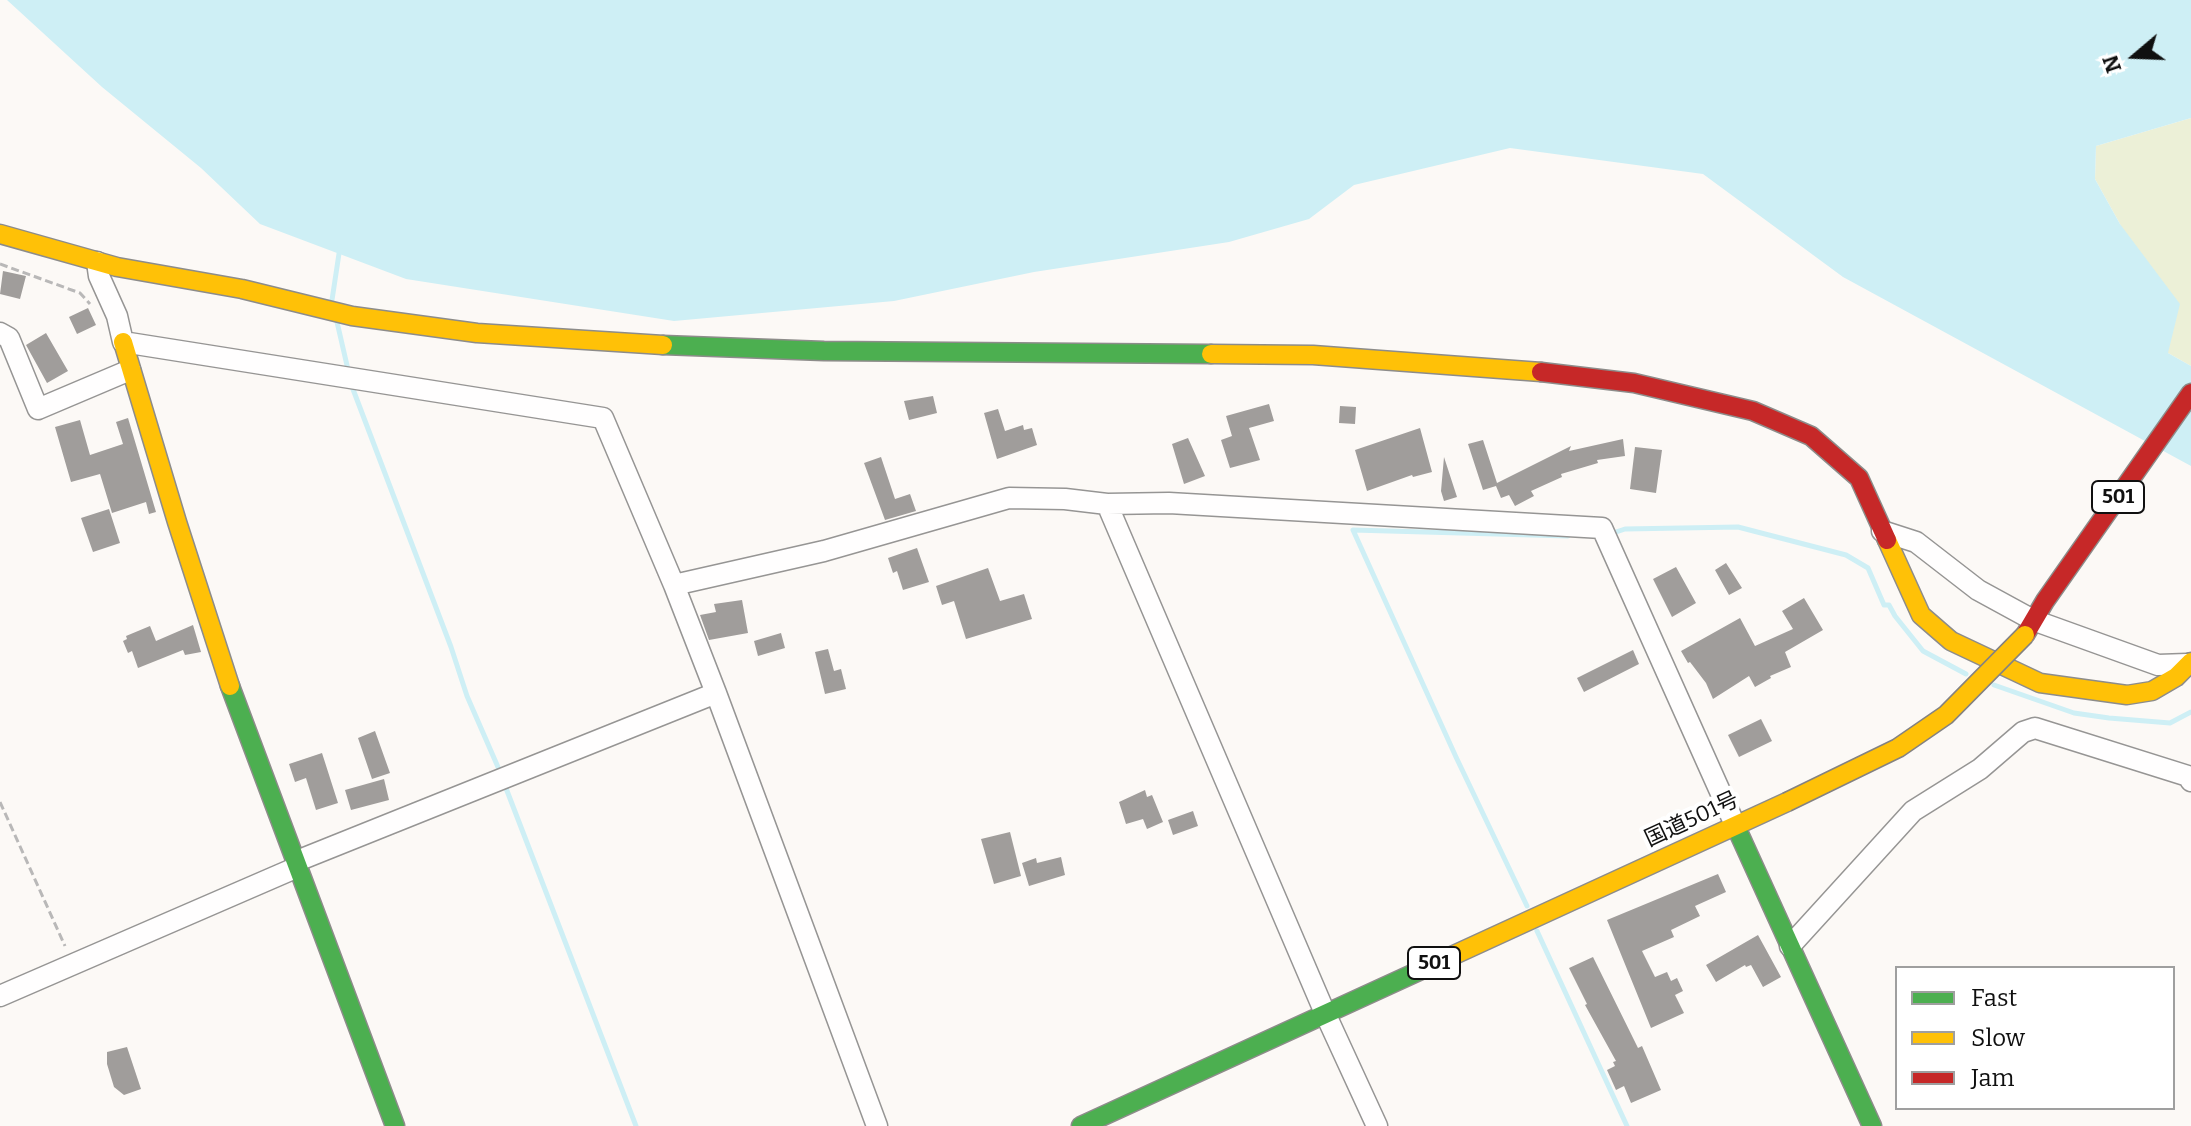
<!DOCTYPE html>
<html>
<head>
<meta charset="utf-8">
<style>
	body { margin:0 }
	#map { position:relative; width:2191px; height:1126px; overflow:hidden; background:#fcf9f6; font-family:Bitter,serif }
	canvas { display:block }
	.legend { position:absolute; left:1895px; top:966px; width:280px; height:144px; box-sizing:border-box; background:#fff; border:2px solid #9f9f9f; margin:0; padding:10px 14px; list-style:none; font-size:24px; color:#101010 }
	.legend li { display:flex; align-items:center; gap:16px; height:40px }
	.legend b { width:40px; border:2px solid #9f9f9f }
	.north { position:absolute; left:2095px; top:16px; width:80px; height:80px; -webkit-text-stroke:6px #fff; paint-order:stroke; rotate:251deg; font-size:22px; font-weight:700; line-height:32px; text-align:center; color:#101010 }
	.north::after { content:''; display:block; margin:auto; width:28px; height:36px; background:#101010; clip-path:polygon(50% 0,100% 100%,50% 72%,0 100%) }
</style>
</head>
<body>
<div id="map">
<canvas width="2191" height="1126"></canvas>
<ul class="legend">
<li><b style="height:10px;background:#4caf50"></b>Fast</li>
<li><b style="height:10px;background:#ffc107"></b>Slow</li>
<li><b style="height:10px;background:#c62828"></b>Jam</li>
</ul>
<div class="north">N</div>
</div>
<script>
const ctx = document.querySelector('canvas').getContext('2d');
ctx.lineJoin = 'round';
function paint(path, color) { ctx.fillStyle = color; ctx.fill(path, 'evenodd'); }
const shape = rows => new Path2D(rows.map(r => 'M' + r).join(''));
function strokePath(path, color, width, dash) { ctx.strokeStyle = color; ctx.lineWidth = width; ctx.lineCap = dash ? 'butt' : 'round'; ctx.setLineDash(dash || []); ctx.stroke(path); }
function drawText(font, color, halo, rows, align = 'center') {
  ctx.font = font + ' Bitter,"Noto Sans JP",serif'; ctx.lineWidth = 8; ctx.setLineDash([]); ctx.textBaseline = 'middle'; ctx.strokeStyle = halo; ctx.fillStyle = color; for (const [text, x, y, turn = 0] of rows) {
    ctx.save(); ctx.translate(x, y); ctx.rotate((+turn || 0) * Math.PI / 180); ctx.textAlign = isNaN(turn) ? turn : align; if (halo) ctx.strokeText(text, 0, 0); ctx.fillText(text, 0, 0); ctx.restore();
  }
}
const green = shape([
	[2191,118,2191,366,2168,353,2120,224,2095,179,2096,146]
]);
const water = shape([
	[7,0,2191,0,2191,118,2096,146,2095,179,2120,224,2180,304,2168,353,2191,366,2191,466,1843,277,1703,174,1510,148,1354,185,1309,219,1229,242,1034,272,894,301,674,321,406,279,260,224,201,168,102,87]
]);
const stream = shape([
	[332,300,340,247],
	[337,322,349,374],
	[351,384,451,647,467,696,501,774],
	[1610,534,1625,529,1738,527,1846,555,1868,568,1884,605,1889,605,1895,616,1923,651,1966,674],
	[1994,685,2074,713,2109,718,2170,723,2191,712],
	[504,783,636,1126],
	[1527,906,1456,757,1353,530,1568,536],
	[1537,931,1627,1126]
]);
const building = shape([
	[3,271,26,276,20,299,0,294],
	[88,308,96,325,77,334,69,317],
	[46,333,68,371,47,383,26,345],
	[933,396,937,413,909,420,904,401],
	[1269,404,1274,421,1249,428,1260,460,1230,468,1221,440,1232,436,1226,416],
	[1340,406,1356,407,1355,424,1339,423],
	[998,409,1005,431,1023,425,1024,430,1032,428,1037,445,997,459,984,413],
	[128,418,156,512,149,514,146,502,112,513,100,474,71,482,55,427,80,420,90,455,123,444,116,422],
	[1420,428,1432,472,1413,477,1412,475,1367,491,1355,450],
	[1188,438,1205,476,1184,484,1172,444],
	[1623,439,1625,456,1597,460,1598,463,1561,474,1562,477,1531,491,1534,496,1515,506,1509,495,1501,498,1496,486,1483,490,1468,444,1483,440,1497,483,1571,446,1569,451],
	[1635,447,1662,450,1656,493,1630,489],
	[881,457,895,499,910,494,916,511,885,520,864,463],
	[1444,457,1457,497,1444,501,1441,491],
	[109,509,120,543,93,552,81,518],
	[917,548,929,582,903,590,897,571,893,573,888,558],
	[1726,563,1742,588,1729,595,1715,570],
	[1676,567,1696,603,1672,617,1653,579],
	[988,568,1000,601,1024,594,1032,619,966,639,954,601,942,605,936,586],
	[1804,598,1823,630,1785,652,1791,667,1770,676,1771,678,1755,687,1749,676,1713,699,1706,683,1690,662,1688,663,1681,651,1740,618,1755,646,1793,629,1782,611],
	[742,600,748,633,709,640,700,615,716,612,714,604],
	[193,625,201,652,185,655,183,650,138,668,132,651,128,653,123,641,127,639,126,636,150,626,156,641],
	[781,633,785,648,758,656,754,641],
	[828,649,834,671,841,669,846,689,825,694,815,652],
	[1633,650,1639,664,1584,692,1577,678],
	[1761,719,1772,741,1739,757,1728,735],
	[375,731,390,773,372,779,358,738],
	[322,753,338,803,316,810,306,778,295,782,289,764],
	[384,779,389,800,351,810,345,790],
	[1145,790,1147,797,1152,795,1163,822,1147,829,1143,819,1126,824,1119,802],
	[1193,811,1198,826,1173,835,1168,820],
	[1010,832,1021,876,994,884,981,839],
	[1061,857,1065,875,1029,886,1022,863,1036,858,1037,863],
	[1718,874,1726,892,1695,906,1700,916,1671,930,1674,937,1642,951,1655,977,1667,972,1671,981,1677,978,1683,991,1675,995,1684,1013,1651,1028,1607,920],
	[1758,935,1781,977,1763,987,1751,965,1746,967,1745,965,1716,982,1706,965],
	[1593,957,1638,1048,1642,1046,1661,1090,1631,1103,1624,1086,1616,1090,1607,1070,1615,1066,1613,1062,1616,1061,1585,1005,1587,1004,1569,968],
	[127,1047,141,1089,124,1095,114,1087,107,1064,107,1052]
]);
const path = shape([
	[0,264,80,293,90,304],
	[0,802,65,946]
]);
const street = shape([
	[97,262,99,276,117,316,123,342,603,418,674,585,716,693,877,1126],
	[0,333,9,338,38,409,130,370],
	[1107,504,1325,1013,1377,1126],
	[1882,531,1916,542,1978,590,2033,620,2158,665,2187,664],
	[674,585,824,551,1009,498,1065,499,1107,504,1169,503,1602,528,1736,827],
	[1790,946,1913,811,1980,769,2023,732,2035,728,2188,776,2191,781],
	[0,996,293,869,297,861,716,693]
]);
const fast = shape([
	[663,345,824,351,1211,354],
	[230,686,395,1126],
	[1736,827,1872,1126],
	[1081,1126,1443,960]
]);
const slow = shape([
	[0,234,117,267,242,289,352,316,477,333,663,345],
	[123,342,177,522,230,686],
	[1211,354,1313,355,1541,372],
	[1887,540,1921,615,1951,641,2040,683,2127,695,2152,691,2176,677,2191,662],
	[1443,960,1787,802]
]);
const jam = shape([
	[1541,372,1634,383,1753,411,1811,436,1859,478,1887,540],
	[2025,635,2045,601,2191,393]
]);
const slowBridge = shape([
	[1787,802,1898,748,1946,715,2025,635]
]);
const shields = [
	[2118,497,52],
	[1434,963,52]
];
const shieldNames = [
	["501",2118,497],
	["501",1434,963]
];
const streetNames = [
	["国道501号",1692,820,-25]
];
paint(green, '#ecf0d7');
paint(water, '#ceeff5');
strokePath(stream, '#ceeff5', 5);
paint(building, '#a09d9b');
strokePath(street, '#969594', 23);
strokePath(fast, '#8d8c8a', 21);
strokePath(slow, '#8d8c8a', 21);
strokePath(jam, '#8d8c8a', 21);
strokePath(path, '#b9b8b8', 3, [8, 4]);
strokePath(street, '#fffefe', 20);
strokePath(fast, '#4caf50', 18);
strokePath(slow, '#ffc107', 18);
strokePath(jam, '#c62828', 18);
strokePath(slowBridge, '#848281', 21, []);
strokePath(slowBridge, '#ffc107', 18);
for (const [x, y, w] of shields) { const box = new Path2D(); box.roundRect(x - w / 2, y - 16, w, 32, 6); ctx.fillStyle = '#fff'; ctx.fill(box); strokePath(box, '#101010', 2); }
drawText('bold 20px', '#101010', null, shieldNames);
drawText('22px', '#101010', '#fff', streetNames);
</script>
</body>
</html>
